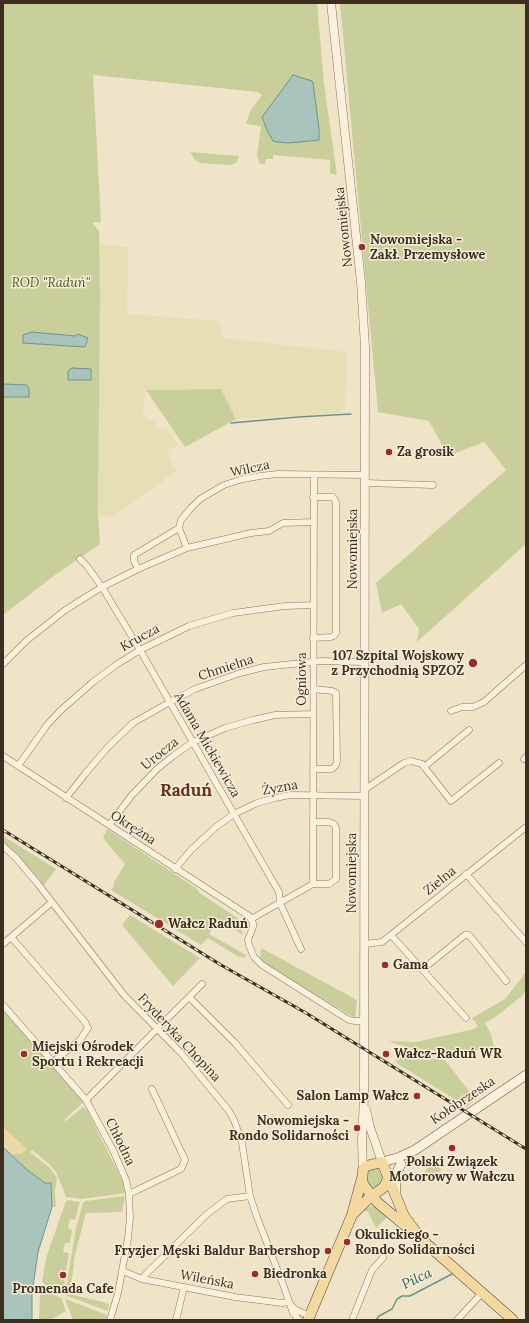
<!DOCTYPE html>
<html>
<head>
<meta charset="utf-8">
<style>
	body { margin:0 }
	#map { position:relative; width:529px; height:1323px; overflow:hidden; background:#f0e4c8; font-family:Lora,serif }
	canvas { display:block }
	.frame { position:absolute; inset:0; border:4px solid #3d2e20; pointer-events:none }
</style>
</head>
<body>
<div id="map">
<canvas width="529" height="1323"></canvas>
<div class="frame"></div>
</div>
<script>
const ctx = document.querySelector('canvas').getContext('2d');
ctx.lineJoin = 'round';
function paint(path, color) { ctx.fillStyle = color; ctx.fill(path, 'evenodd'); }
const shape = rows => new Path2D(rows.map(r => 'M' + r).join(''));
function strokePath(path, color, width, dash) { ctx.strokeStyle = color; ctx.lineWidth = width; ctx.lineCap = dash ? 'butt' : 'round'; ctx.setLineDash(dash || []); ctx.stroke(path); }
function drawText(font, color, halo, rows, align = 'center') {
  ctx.font = font + ' Lora,serif'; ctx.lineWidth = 3; ctx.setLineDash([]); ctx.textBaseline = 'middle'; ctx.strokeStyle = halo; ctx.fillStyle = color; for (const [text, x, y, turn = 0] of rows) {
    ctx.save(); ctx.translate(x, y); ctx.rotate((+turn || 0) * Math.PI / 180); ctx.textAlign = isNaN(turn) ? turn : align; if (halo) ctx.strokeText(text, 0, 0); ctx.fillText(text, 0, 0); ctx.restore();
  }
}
const farmland = shape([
	[99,244,128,247,127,314,220,321,222,338,347,352,345,408,340,413,236,419,221,389,146,390,142,412,148,420,155,419,157,430,166,427,178,445,167,451,172,464,178,470,114,516,98,517,100,294]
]);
const green = shape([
	[3,3,317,3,324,84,337,175,330,173,330,160,273,155,273,159,266,159,265,164,260,164,257,156,261,126,246,124,250,111,262,95,258,92,93,75,101,222,92,222,99,231,100,294,98,517,100,544,55,575,3,615],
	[340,3,526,3,526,544,417,642,419,629,401,604,382,613,376,583,506,470,484,442,448,456,429,421,378,412],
	[190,152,239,156,236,163,230,165,200,163,195,160],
	[221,389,236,419,185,447,146,390],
	[107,829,196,888,200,893,239,919,243,935,218,919,209,934,246,955,244,958,237,956,208,938,201,945,111,890,114,886,113,884,125,864,103,838],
	[3,836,56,869,44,885,38,884,3,846],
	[130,915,200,958,173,986,122,925],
	[261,948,357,1000,355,1018,260,962],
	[526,972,526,990,522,996,494,1018,485,1023,491,1034,494,1047,472,1051,438,1051,406,1047,388,1041,416,1042,474,1029,478,1026,472,1018,505,999],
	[3,1005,86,1100,64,1120,66,1121,83,1107,87,1110,123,1182,125,1193,82,1199,66,1197,56,1172,48,1163,32,1150,30,1152,50,1168,57,1178,55,1192,56,1207,52,1207,51,1183,45,1183,26,1169,3,1147],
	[400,1056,445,1060,475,1099,467,1107,395,1062],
	[433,1164,439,1166,441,1170,435,1177,428,1179,425,1177,424,1172,429,1166],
	[376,1167,380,1169,384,1177,383,1182,375,1188,370,1185,366,1180,367,1172,369,1169],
	[125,1196,122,1212,86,1213,75,1255,70,1294,106,1303,109,1305,108,1311,67,1296,65,1294,76,1228,83,1203,86,1201],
	[68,1200,80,1202,75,1220,70,1219,68,1228,72,1230,70,1243,65,1243,63,1252,69,1253,66,1271,60,1270,59,1279,65,1281,63,1293,61,1294,45,1288,45,1284,42,1282,46,1258,66,1201],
	[370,1206,376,1207,387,1217,376,1228,368,1212,363,1210],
	[44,1291,61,1298,66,1311,50,1320,39,1320,40,1295],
	[65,1299,107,1315,106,1320,73,1320]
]);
const sand = shape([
	[3,1127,27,1149,23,1153,10,1155,3,1147]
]);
const water = shape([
	[293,75,312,81,313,83,319,129,319,140,289,143,277,142,273,141,267,130,262,117,293,75],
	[32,332,75,336,78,334,88,338,85,347,23,343,23,335,32,332],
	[72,368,91,369,91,380,68,380,68,371,72,368],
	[3,384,27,385,29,389,29,397,3,397,3,384],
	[3,1147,26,1169,45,1183,51,1183,52,1207,38,1252,32,1293,32,1320,3,1320,3,1147]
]);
const stream = shape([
	[231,423,298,417,351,414],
	[376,1320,379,1316,392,1309,397,1299,402,1296,410,1296,452,1274]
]);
const minor = shape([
	[365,483,433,485],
	[314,522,283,523,269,531,251,533,187,548,179,528,181,520,190,509,200,499,224,485,243,479,260,476,278,474,365,475],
	[80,559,87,566,102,587,140,650,234,814,279,892,280,903,301,949],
	[138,569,134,561,134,555,179,528],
	[313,638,331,637,334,636,336,633,336,502,333,497,313,497],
	[3,664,26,641,64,611,81,600,102,587,138,569,187,548],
	[451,711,462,707,473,707,484,702,526,665],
	[3,756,249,916,253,923,253,927,248,940,249,945,254,957,262,965,349,1020,355,1021,363,1021],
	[524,759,526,757],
	[18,766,47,725,60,711,93,682,116,665,140,650,189,626,233,613,285,606,314,605],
	[424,767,469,730],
	[313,769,332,769,336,765,337,762,336,693,332,691,314,689],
	[364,790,404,763,411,761,422,764,451,801,499,763],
	[66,798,85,774,108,747,133,723,170,702,195,689,240,673,264,667,321,661,365,662],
	[109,825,132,795,157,769,173,756,193,742,225,728,253,720,275,715,313,714],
	[3,846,16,858,38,884,124,995,182,1054,229,1111,234,1120,242,1143,250,1196,257,1217,284,1287,293,1313,299,1320],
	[175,869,191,850,217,826,234,814,257,803,275,798,290,795,364,796],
	[466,874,526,942],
	[313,884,314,475],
	[313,884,329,884,336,879,336,828,334,824,329,822,313,822],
	[251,919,313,884],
	[391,935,466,1018],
	[11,937,85,1022,88,1028,80,1040,53,1062],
	[3,944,52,902],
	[364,944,382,942,526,827],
	[423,969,465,935,469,935,506,981],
	[189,997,235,1043,288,1105],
	[3,1005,86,1100,113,1150,126,1180,129,1194,130,1218,128,1238,118,1293,110,1320],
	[86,1100,202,984],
	[129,1194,181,1169,185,1160,152,1089],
	[123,1271,142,1279,235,1297,282,1303,289,1302],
	[142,1279,145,1275,207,1214,227,1199,250,1196],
	[291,1305,296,1310,310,1316],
	[176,1320,184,1287],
	[352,1320,372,1270,383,1258],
	[457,1320,482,1293]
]);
const tertiary = shape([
	[331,3,361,282,365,347,364,1097,362,1141,363,1170],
	[366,1110,370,1127,382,1162]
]);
const secondary = shape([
	[382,1162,397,1158,415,1150,526,1075],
	[396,1193,395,1176,401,1164]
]);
const primary = shape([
	[353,1214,368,1199,384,1187,388,1179],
	[421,1239,404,1216,382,1162,366,1166,363,1170,362,1181,365,1187,377,1202,421,1239,513,1320],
	[308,1320,352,1215,362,1178]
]);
const rail = shape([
	[3,830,221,965,306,1013,526,1149]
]);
const markers = [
	[362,247,4,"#9e2a2b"],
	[389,452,4,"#9e2a2b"],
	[473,663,5,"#9e2a2b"],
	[159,924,5,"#9e2a2b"],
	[385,965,4,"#9e2a2b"],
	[24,1054,4,"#9e2a2b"],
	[386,1054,4,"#9e2a2b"],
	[417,1096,4,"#9e2a2b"],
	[357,1128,4,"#9e2a2b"],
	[452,1148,4,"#9e2a2b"],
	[347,1242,4,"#9e2a2b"],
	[328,1251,4,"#9e2a2b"],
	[255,1274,4,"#9e2a2b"],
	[63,1275,4,"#9e2a2b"]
];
const streetNames = [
	["Nowomiejska",344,227,-96],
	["Wilcza",250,469,-12],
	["Nowomiejska",353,549,-90],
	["Krucza",140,638,-29],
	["Chmielna",226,668,-18],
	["Ogniowa",302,679,-90],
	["Adama Mickiewicza",207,745,60],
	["Urocza",160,754,-39],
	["Żyzna",280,788,-10],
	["Okrężna",133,828,33],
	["Nowomiejska",352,873,-90],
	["Zielna",440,881,-39],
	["Fryderyka Chopina",179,1038,47],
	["Kołobrzeska",463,1101,-34],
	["Chłodna",120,1142,64],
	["Wileńska",207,1280,11]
];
const poiNames = [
	["Nowomiejska -",370,240],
	["Zakł. Przemysłowe",370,255],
	["Za grosik",397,452],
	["107 Szpital Wojskowy",464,656,"right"],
	["z Przychodnią SPZOZ",464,671,"right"],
	["Wałcz Raduń",168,924],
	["Gama",393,965],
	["Miejski Ośrodek",32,1047],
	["Sportu i Rekreacji",32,1062],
	["Wałcz-Raduń WR",394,1054],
	["Salon Lamp Wałcz",409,1096,"right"],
	["Nowomiejska -",349,1121,"right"],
	["Rondo Solidarności",349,1136,"right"],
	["Polski Związek",452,1162,"center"],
	["Motorowy w Wałczu",452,1177,"center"],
	["Okulickiego -",355,1235],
	["Rondo Solidarności",355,1250],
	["Fryzjer Męski Baldur Barbershop",320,1251,"right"],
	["Biedronka",263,1274],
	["Promenada Cafe",63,1289,"center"]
];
const parkNames = [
	["ROD \"Raduń\"",51,283]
];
const waterNames = [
	["Pilca",417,1279,-25]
];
const districtNames = [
	["Raduń",186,791]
];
paint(farmland, '#e6deb5');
paint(green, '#c9cf9b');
paint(sand, '#ecd9a5');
paint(water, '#a9c4bc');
strokePath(water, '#6f938a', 1);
strokePath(stream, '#6f938a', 1.5);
strokePath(minor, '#8d765c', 7);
strokePath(tertiary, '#8d765c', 9);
strokePath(secondary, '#6f573f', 10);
strokePath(primary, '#5b4430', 11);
strokePath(minor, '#faf1dc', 6);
strokePath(tertiary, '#faf1dc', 8);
strokePath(secondary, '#faf1dc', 9);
strokePath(primary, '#f3d9a0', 10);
strokePath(rail, '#3d2e20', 3);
strokePath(rail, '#f7eed8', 1.5, [4.5]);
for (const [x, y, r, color] of markers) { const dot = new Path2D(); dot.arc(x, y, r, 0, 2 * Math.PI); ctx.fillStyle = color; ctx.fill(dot); strokePath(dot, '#f7eed8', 1.5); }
drawText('13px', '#3d2e20', '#f7eed8', streetNames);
drawText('bold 13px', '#3d2e20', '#f7eed8', poiNames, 'left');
drawText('italic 13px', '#4d5a26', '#f7eed8', parkNames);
drawText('italic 14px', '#2f5d5a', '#f7eed8', waterNames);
drawText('bold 17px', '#6b2e1e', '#f7eed8', districtNames);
</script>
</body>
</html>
